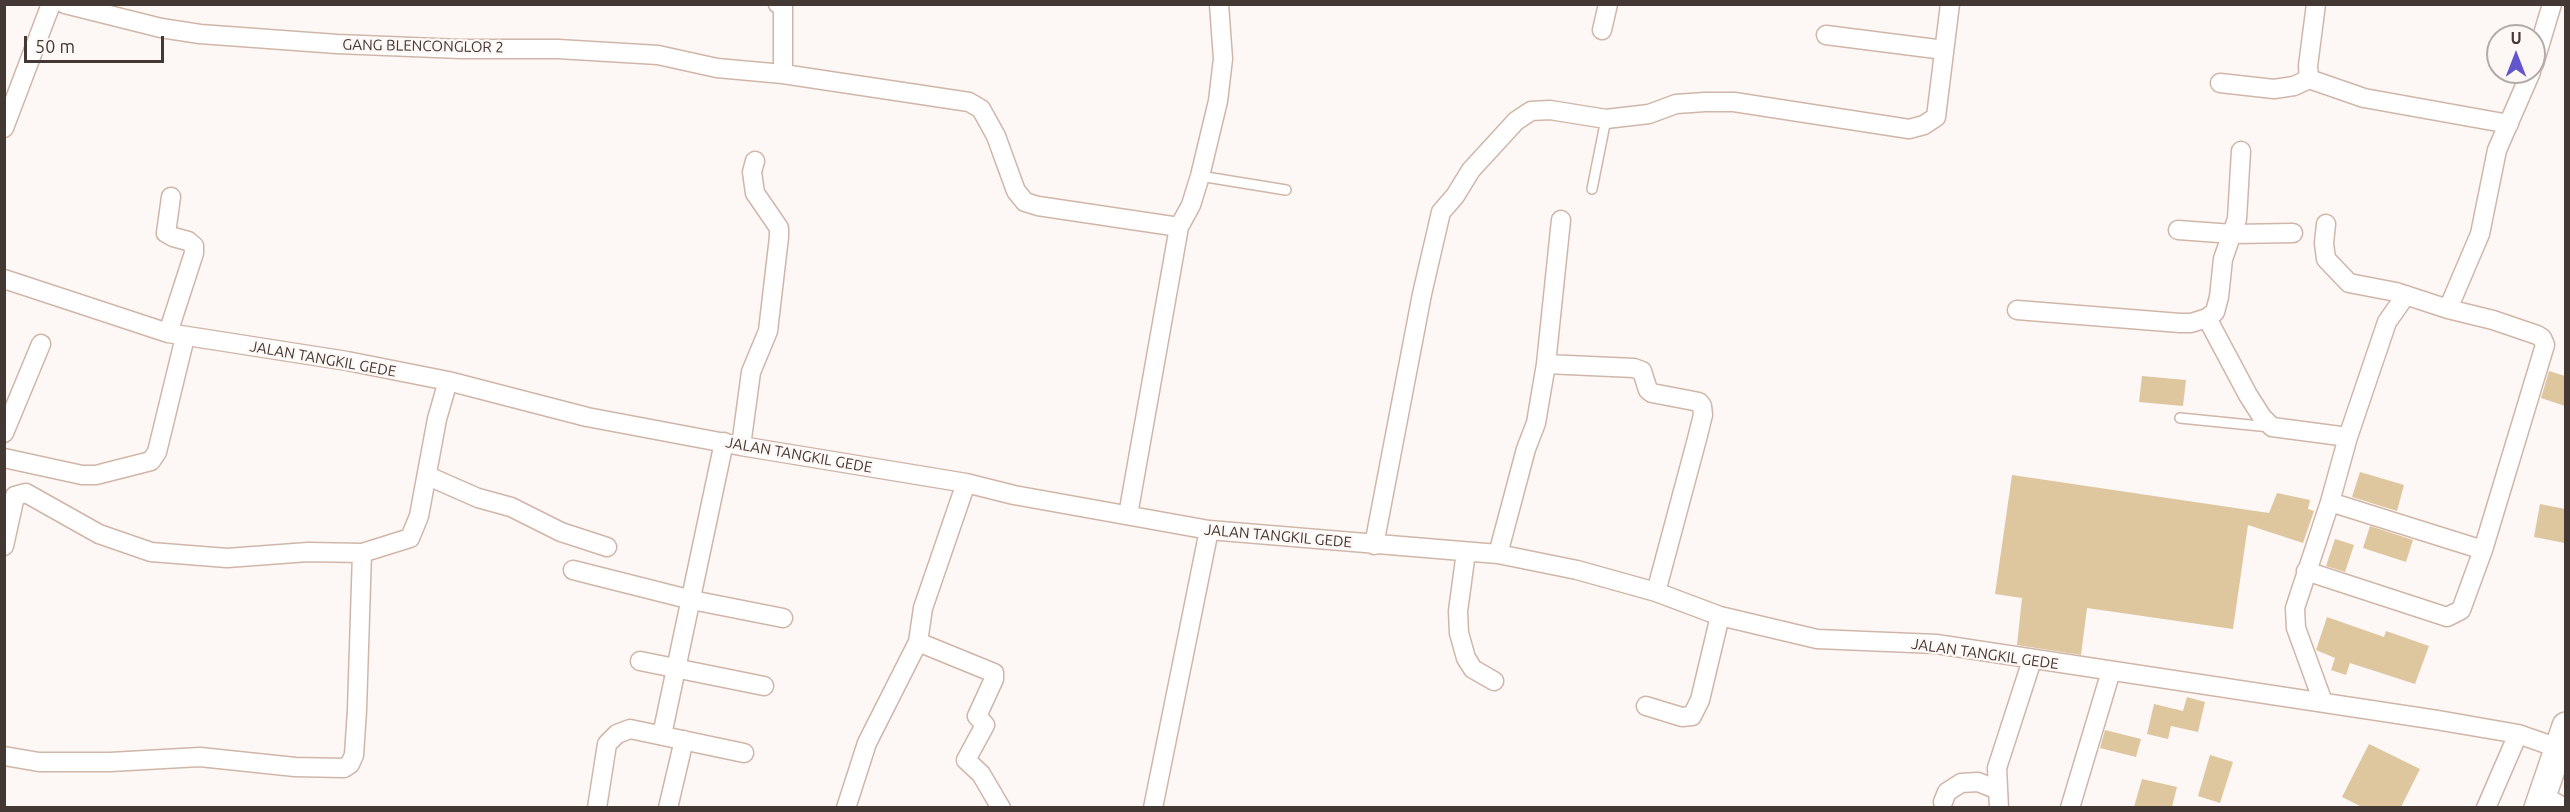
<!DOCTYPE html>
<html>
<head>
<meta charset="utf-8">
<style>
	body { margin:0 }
	#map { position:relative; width:2570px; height:812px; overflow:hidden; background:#fdf7f5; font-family:Ubuntu,sans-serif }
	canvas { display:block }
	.frame { position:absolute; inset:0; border:6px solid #433833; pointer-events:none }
	.north { position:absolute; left:2486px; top:24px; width:60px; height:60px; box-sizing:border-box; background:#fdf7f5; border:2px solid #b3aba7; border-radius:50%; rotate:0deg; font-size:16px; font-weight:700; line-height:24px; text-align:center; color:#433833 }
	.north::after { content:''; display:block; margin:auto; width:21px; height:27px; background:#6355ce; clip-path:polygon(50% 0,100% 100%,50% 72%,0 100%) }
	.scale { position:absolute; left:24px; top:36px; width:140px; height:27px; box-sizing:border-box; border:3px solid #433833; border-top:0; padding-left:8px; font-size:18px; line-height:21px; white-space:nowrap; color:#433833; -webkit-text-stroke:4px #fdf7f5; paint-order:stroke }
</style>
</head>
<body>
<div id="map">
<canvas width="2570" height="812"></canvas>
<div class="frame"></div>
<div class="north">U</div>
<div class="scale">50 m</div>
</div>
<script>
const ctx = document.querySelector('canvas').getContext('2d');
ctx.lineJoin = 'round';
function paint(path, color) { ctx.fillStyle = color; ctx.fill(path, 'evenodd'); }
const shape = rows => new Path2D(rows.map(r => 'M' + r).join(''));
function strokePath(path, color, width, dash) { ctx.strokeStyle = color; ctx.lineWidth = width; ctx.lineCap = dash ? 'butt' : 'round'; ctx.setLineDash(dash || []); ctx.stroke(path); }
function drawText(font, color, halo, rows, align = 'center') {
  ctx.font = font + ' Ubuntu,sans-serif'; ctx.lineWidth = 4.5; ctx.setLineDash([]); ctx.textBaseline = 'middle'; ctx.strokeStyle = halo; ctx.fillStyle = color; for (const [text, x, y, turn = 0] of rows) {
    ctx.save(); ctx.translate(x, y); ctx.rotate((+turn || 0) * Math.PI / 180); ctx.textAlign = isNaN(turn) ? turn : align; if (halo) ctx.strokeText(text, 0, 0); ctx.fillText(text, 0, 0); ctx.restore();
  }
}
const building = shape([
	[2549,371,2565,376,2565,406,2541,398],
	[2142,376,2186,380,2183,406,2139,402],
	[2360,472,2404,485,2397,511,2352,497],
	[2012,475,2269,513,2277,493,2310,500,2308,509,2314,511,2303,543,2248,525,2233,629,2087,608,2081,655,2017,645,2022,598,1995,594],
	[2540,504,2565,509,2565,543,2534,537],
	[2370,526,2413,540,2406,562,2363,548],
	[2335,539,2354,545,2345,572,2326,566],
	[2327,617,2384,637,2386,631,2429,646,2415,684,2350,663,2346,675,2331,670,2335,658,2316,650],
	[2187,697,2205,702,2198,732,2171,726,2168,739,2147,734,2154,704,2183,711],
	[2105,730,2141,739,2136,757,2100,748],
	[2369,744,2420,769,2401,807,2362,807,2342,797],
	[2210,755,2233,762,2220,803,2198,796],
	[2142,779,2177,787,2172,807,2134,807]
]);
const lane = shape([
	[1200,176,1286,190],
	[1592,189,1606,119],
	[2180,418,2270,427]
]);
const street = shape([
	[65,4,161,28,200,34,337,44,461,49,558,49,658,55,717,68,783,74,969,102,981,109,996,136,1016,191,1025,202,1038,206,1179,227],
	[778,4,783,6,783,74],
	[2316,4,2308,66,2309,79,2364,98,2509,124],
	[1602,30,1608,4],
	[1826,35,1944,50],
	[2534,64,2552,4],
	[2220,83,2274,89,2294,86,2309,79],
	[4,128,51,4],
	[2178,230,2233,234,2293,233],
	[4,279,168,333,347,361,448,381,587,417,741,446,966,483,1014,495,1209,530,1498,554,1577,570,1656,592,1720,616,1817,639,1936,644,2437,720,2518,734,2558,748],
	[2448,309,2480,234,2497,150,2531,72],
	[2017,310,2180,323,2191,323,2207,318,2248,395,2262,417,2272,427,2348,437],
	[2207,318,2215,312,2219,297,2223,259,2237,219,2241,151],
	[168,333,194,253,194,246,188,241,173,237,166,233,171,197],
	[1546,364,1634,368,1642,371,1648,390,1652,393,1699,402,1702,406,1703,415,1697,439,1656,592],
	[4,433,41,344],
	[741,446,751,372,768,331,779,237,779,228,755,193,752,172,755,161],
	[4,458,82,475,96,475,151,461,157,452,185,337],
	[428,476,478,498,511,507,561,532,607,547],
	[966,483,923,608,918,642,994,673,994,679,977,716,985,725,966,760,981,774,1001,808],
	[2330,502,2483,550],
	[1128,515,1179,227,1191,205,1200,176,1218,101,1223,59,1219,4],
	[1374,545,1422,294,1441,212,1455,196,1471,170,1516,121,1531,111,1550,110,1606,119,1649,114,1676,104,1705,102,1734,102,1909,129,1924,125,1936,117,1950,4],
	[4,546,15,496,26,493,99,534,151,552,227,558,308,552,362,553],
	[1466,552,1458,611,1459,633,1466,658,1473,669,1494,681],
	[1498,554,1526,449,1536,423,1546,364,1561,220],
	[573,570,692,600,783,618],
	[2306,571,2447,617,2461,610,2483,550,2545,345,2542,338,2537,335,2493,320,2448,309,2396,292,2349,283,2326,259,2324,243,2326,224],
	[640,661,764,686],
	[2323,702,2296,628,2295,608,2330,502,2348,437,2387,322,2406,295],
	[1646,706,1682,717,1692,716,1700,700,1720,616],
	[662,735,724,442],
	[4,756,39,762,110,762,200,757,295,767,344,768,350,764,354,755,357,710,362,553,410,538,419,516,437,419,448,381],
	[2542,795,2565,808],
	[1943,802,1947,792,1961,783,1978,782,1998,790],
	[597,808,607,744,617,734,630,729,744,753],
	[668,808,684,740],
	[846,808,867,743,918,642],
	[1153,808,1209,530],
	[1999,808,1997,768,2032,660],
	[2070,808,2111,671],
	[2486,808,2518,734]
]);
const secondary = shape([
	[2538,808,2566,726]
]);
const streetNames = [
	["GANG BLENCONGLOR 2",423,46,1],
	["JALAN TANGKIL GEDE",323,359,10],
	["JALAN TANGKIL GEDE",799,455,10],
	["JALAN TANGKIL GEDE",1278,536,5],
	["JALAN TANGKIL GEDE",1985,654,8]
];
paint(building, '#dec69f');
strokePath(lane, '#d0b6a9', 12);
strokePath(street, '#d0b6a9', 21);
strokePath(secondary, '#d0b6a9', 30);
strokePath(lane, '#fff', 9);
strokePath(street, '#fff', 18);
strokePath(secondary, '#fff', 27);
drawText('15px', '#433833', '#fdf7f5', streetNames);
</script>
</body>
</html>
